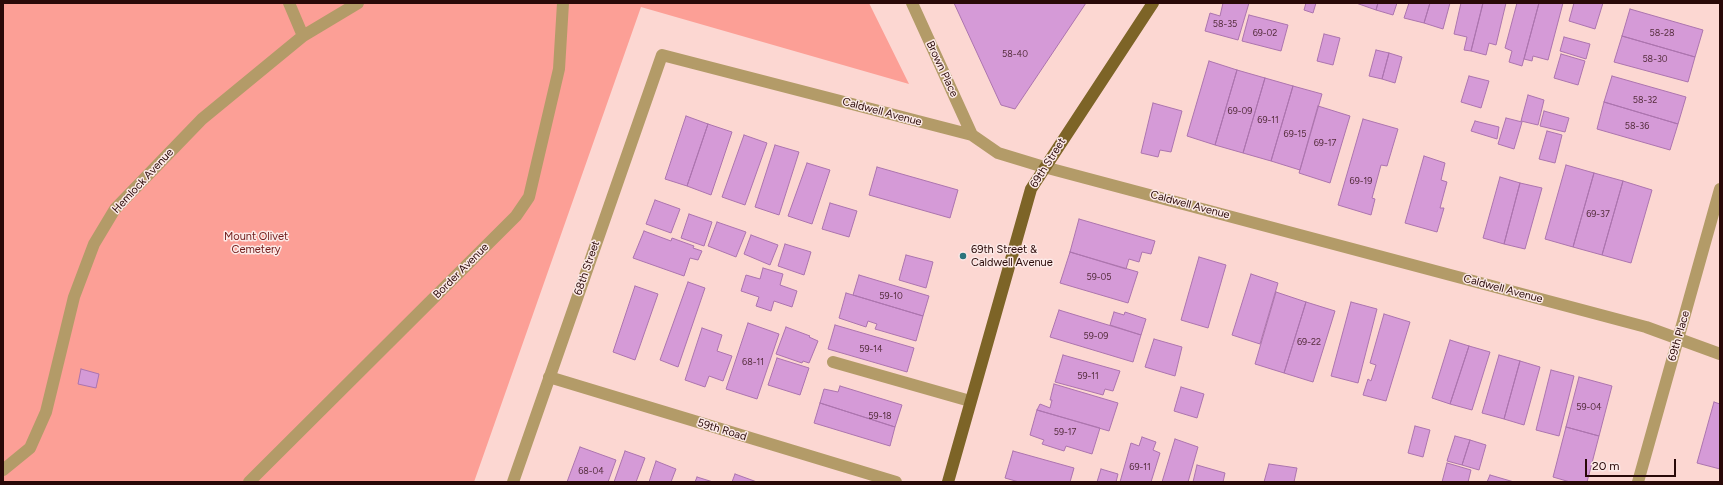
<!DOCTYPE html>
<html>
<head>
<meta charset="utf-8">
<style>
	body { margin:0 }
	#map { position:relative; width:1723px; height:485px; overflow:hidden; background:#fcd7d2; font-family:Figtree,sans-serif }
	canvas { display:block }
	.frame { position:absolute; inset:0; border:4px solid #290908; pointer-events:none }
	.scale { position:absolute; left:1585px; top:459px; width:91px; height:18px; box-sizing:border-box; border:2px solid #290908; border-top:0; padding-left:5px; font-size:12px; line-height:14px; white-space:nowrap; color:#290908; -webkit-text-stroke:3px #fce9e7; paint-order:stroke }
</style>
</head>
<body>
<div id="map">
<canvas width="1723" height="485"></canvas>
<div class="frame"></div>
<div class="scale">20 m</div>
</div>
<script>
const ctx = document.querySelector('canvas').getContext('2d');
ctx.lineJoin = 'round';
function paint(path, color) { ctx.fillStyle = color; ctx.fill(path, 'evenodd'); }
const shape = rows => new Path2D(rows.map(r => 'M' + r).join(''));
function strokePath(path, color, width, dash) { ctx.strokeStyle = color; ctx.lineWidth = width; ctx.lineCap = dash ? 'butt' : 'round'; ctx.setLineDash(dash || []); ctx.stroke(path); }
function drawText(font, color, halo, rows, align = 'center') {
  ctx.font = font + ' Figtree,sans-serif'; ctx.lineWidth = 3; ctx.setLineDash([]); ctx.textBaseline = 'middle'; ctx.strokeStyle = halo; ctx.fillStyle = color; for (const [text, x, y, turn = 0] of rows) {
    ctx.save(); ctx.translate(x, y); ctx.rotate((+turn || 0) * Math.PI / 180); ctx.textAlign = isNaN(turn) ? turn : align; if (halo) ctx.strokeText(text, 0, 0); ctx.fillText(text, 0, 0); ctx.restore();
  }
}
const green = shape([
	[3,3,869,3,909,84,641,7,474,482,3,482]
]);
const building = shape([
	[954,3,1086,3,1015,109,1001,105,954,3],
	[1223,3,1249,3,1238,40,1205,31,1210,13,1220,16,1223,3],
	[1306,3,1316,3,1313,13,1304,10,1306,3],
	[1356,3,1378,3,1376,10,1356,3],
	[1378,3,1397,3,1393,15,1376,10,1378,3],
	[1409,3,1430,3,1424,23,1404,18,1409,3],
	[1430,3,1450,3,1443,29,1424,23,1430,3],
	[1461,3,1483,3,1471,51,1464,50,1467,37,1454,34,1461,3],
	[1483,3,1506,3,1496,45,1489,43,1486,55,1471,51,1483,3],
	[1517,3,1539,3,1522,66,1509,62,1512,51,1505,48,1517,3],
	[1539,3,1563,3,1548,60,1533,56,1532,61,1524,59,1539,3],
	[1574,3,1603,3,1595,29,1569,21,1574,3],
	[1630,9,1703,30,1695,57,1622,36,1630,9],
	[1249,15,1288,25,1281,51,1242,41,1249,15],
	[1324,34,1340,38,1333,65,1317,61,1324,34],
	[1622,36,1695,57,1688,82,1614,62,1622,36],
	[1564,37,1590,44,1586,59,1560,51,1564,37],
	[1376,50,1389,53,1382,79,1369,76,1376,50],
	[1389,53,1402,57,1395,83,1382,79,1389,53],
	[1561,54,1585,61,1578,85,1554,78,1561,54],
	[1209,61,1237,70,1215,145,1187,136,1209,61],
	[1237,70,1265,78,1243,153,1215,145,1237,70],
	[1469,76,1489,81,1481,108,1461,102,1469,76],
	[1612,76,1686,97,1678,124,1604,102,1612,76],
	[1265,78,1293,86,1271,161,1243,153,1265,78],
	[1293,86,1322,94,1300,170,1271,161,1293,86],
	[1528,95,1544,100,1538,125,1521,121,1528,95],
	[1604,102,1678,124,1670,150,1597,129,1604,102],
	[1153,103,1182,111,1171,152,1160,150,1158,157,1141,153,1153,103],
	[1318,106,1350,116,1330,183,1299,173,1318,106],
	[1544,111,1569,118,1565,132,1540,126,1544,111],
	[686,116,708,124,687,186,665,179,686,116],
	[1506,118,1522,122,1514,149,1498,144,1506,118],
	[1363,119,1398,129,1387,166,1381,165,1372,198,1375,199,1371,215,1338,205,1363,119],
	[1475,121,1499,127,1497,139,1471,131,1475,121],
	[708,124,732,132,711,195,687,186,708,124],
	[1547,131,1562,135,1555,163,1539,159,1547,131],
	[744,135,767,143,745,205,722,197,744,135],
	[775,145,799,152,779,215,755,207,775,145],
	[1424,156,1445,163,1441,180,1447,182,1440,208,1444,208,1437,232,1405,223,1424,156],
	[807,163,830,170,812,224,788,216,807,163],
	[1566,165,1594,173,1573,247,1545,239,1566,165],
	[877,167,958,190,950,218,869,195,877,167],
	[1594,173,1623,181,1602,255,1573,247,1594,173],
	[1500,177,1520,183,1504,244,1483,238,1500,177],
	[1623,181,1652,190,1631,263,1602,255,1623,181],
	[1520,183,1542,188,1525,249,1504,244,1520,183],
	[655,200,680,209,671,233,646,224,655,200],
	[830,203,857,211,849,237,822,229,830,203],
	[689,214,712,222,704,246,681,238,689,214],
	[1079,219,1155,241,1151,254,1142,252,1139,262,1129,259,1126,269,1070,252,1079,219],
	[717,222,746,232,736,257,708,246,717,222],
	[644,231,671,241,672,238,694,246,693,248,702,251,698,260,690,258,684,276,633,258,644,231],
	[751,235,778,245,770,265,744,254,751,235],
	[785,244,811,252,804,275,778,266,785,244],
	[1070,252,1138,272,1128,303,1060,283,1070,252],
	[906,255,933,262,926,288,899,280,906,255],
	[1199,257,1226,265,1208,328,1181,320,1199,257],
	[763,268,783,274,780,285,797,291,792,307,774,301,771,311,756,306,759,297,741,291,746,275,760,279,763,268],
	[1251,274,1278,283,1260,344,1232,335,1251,274],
	[859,275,929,296,923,316,853,295,859,275],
	[688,282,705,288,678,367,660,360,688,282],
	[635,286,658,294,635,360,613,352,635,286],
	[1276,292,1306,302,1284,373,1255,364,1276,292],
	[846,293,923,316,916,341,875,329,877,324,868,321,866,327,839,318,846,293],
	[1306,302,1335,311,1313,382,1284,373,1306,302],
	[1351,302,1377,309,1358,383,1331,376,1351,302],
	[1059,310,1141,335,1133,362,1050,337,1059,310],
	[1114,312,1124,315,1125,312,1146,319,1141,335,1110,325,1114,312],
	[1384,314,1410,322,1386,401,1363,395,1368,379,1371,381,1376,365,1370,363,1384,314],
	[748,323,779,334,757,399,726,389,748,323],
	[835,325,914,348,907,372,828,349,835,325],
	[786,327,810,336,809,337,818,341,809,363,803,361,802,363,776,354,786,327],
	[702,328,722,335,717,351,732,356,723,381,709,376,705,387,685,380,702,328],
	[1154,339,1182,347,1175,376,1145,367,1154,339],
	[1450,340,1469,346,1450,404,1432,398,1450,340],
	[1469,346,1490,352,1472,410,1450,404,1469,346],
	[1063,355,1120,371,1113,391,1105,389,1103,395,1055,382,1063,355],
	[1499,355,1520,361,1504,419,1482,413,1499,355],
	[777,358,809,368,800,395,768,385,777,358],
	[1520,361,1540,367,1524,425,1504,419,1520,361],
	[81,369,99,374,96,388,78,384,81,369],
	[1551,370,1574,376,1559,436,1536,430,1551,370],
	[1579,377,1612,386,1599,436,1566,427,1579,377],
	[1054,384,1118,403,1109,431,1037,410,1040,404,1050,408,1052,400,1050,400,1054,384],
	[840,386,902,405,895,427,820,403,824,389,838,392,840,386],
	[1181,387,1204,394,1197,418,1174,411,1181,387],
	[1714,402,1720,404,1720,469,1697,463,1714,402],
	[820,403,895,427,890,446,814,423,820,403],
	[1037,410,1100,428,1092,454,1066,446,1064,451,1042,444,1044,440,1030,435,1037,410],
	[1415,426,1430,430,1423,457,1408,453,1415,426],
	[1566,427,1599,436,1587,482,1570,482,1553,477,1566,427],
	[1455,436,1470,440,1462,465,1447,461,1455,436],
	[1142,437,1156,442,1153,450,1160,453,1151,482,1120,482,1131,443,1139,446,1142,437],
	[1175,439,1198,447,1188,482,1162,482,1175,439],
	[1470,440,1486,445,1479,470,1462,465,1470,440],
	[580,447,616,460,608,482,567,482,580,447],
	[625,451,645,458,636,482,614,482,625,451],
	[1013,451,1074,468,1070,482,1019,482,1005,478,1013,451],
	[656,461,676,469,671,482,649,482,656,461],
	[1447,463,1471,470,1468,482,1442,482,1447,463],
	[1269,464,1297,468,1294,482,1264,482,1269,464],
	[1197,465,1225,473,1223,482,1193,482,1197,465],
	[1101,469,1118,474,1116,482,1097,482,1101,469],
	[735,474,757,482,732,482,735,474],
	[1490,475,1514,482,1487,482,1490,475],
	[697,477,713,482,695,482,697,477]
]);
const minor = shape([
	[289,3,303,36],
	[912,3,972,135],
	[833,362,970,401],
	[549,377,896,482],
	[3,470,30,448,46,412,74,297,94,244,115,209,202,119,303,36,358,3],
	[249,482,516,216,529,197,559,69,563,3],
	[513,482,662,55,972,135,998,153,1044,167,1646,327,1720,354],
	[1638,482,1720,189]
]);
const major = shape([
	[948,482,1031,189,1153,3]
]);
const markers = [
	[963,256,4,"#2b747c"]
];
const numberNames = [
	["58-35",1225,24],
	["69-02",1265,33],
	["58-28",1662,33],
	["58-40",1015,54],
	["58-30",1655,59],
	["58-32",1645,100],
	["69-09",1240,111],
	["69-11",1268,120],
	["58-36",1637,126],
	["69-15",1295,134],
	["69-17",1325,143],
	["69-19",1361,181],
	["69-37",1598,214],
	["59-05",1099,277],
	["59-10",891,296],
	["59-09",1096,336],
	["69-22",1309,342],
	["59-14",871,349],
	["68-11",753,362],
	["59-11",1088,376],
	["59-04",1589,407],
	["59-18",880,416],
	["59-17",1065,432],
	["69-11",1140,467],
	["68-04",591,471]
];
const streetNames = [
	["Brown Place",942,69,65],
	["Caldwell Avenue",882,112,15],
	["69th Street",1048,163,-58],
	["Hemlock Avenue",143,181,-47],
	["Caldwell Avenue",1190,205,15],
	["68th Street",587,268,-71],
	["Border Avenue",461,271,-45],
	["Caldwell Avenue",1503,289,15],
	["69th Place",1679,336,-74],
	["59th Road",722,430,17]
];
const parkNames = [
	["Mount Olivet",256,237],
	["Cemetery",256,250]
];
const poiNames = [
	["69th Street &",971,250],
	["Caldwell Avenue",971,263]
];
paint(green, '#fc9f96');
paint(building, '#d59ad7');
strokePath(building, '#ac74ae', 1);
strokePath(minor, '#b39b68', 12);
strokePath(major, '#7d6427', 12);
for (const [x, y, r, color] of markers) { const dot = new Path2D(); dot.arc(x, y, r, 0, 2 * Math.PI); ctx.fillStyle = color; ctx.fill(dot); strokePath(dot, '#fce9e7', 1.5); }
drawText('9px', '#542d3c', null, numberNames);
drawText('11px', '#290908', '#fce9e7', streetNames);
drawText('11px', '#6f1b1a', '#fce9e7', parkNames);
drawText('11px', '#290908', '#fce9e7', poiNames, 'left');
</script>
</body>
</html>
